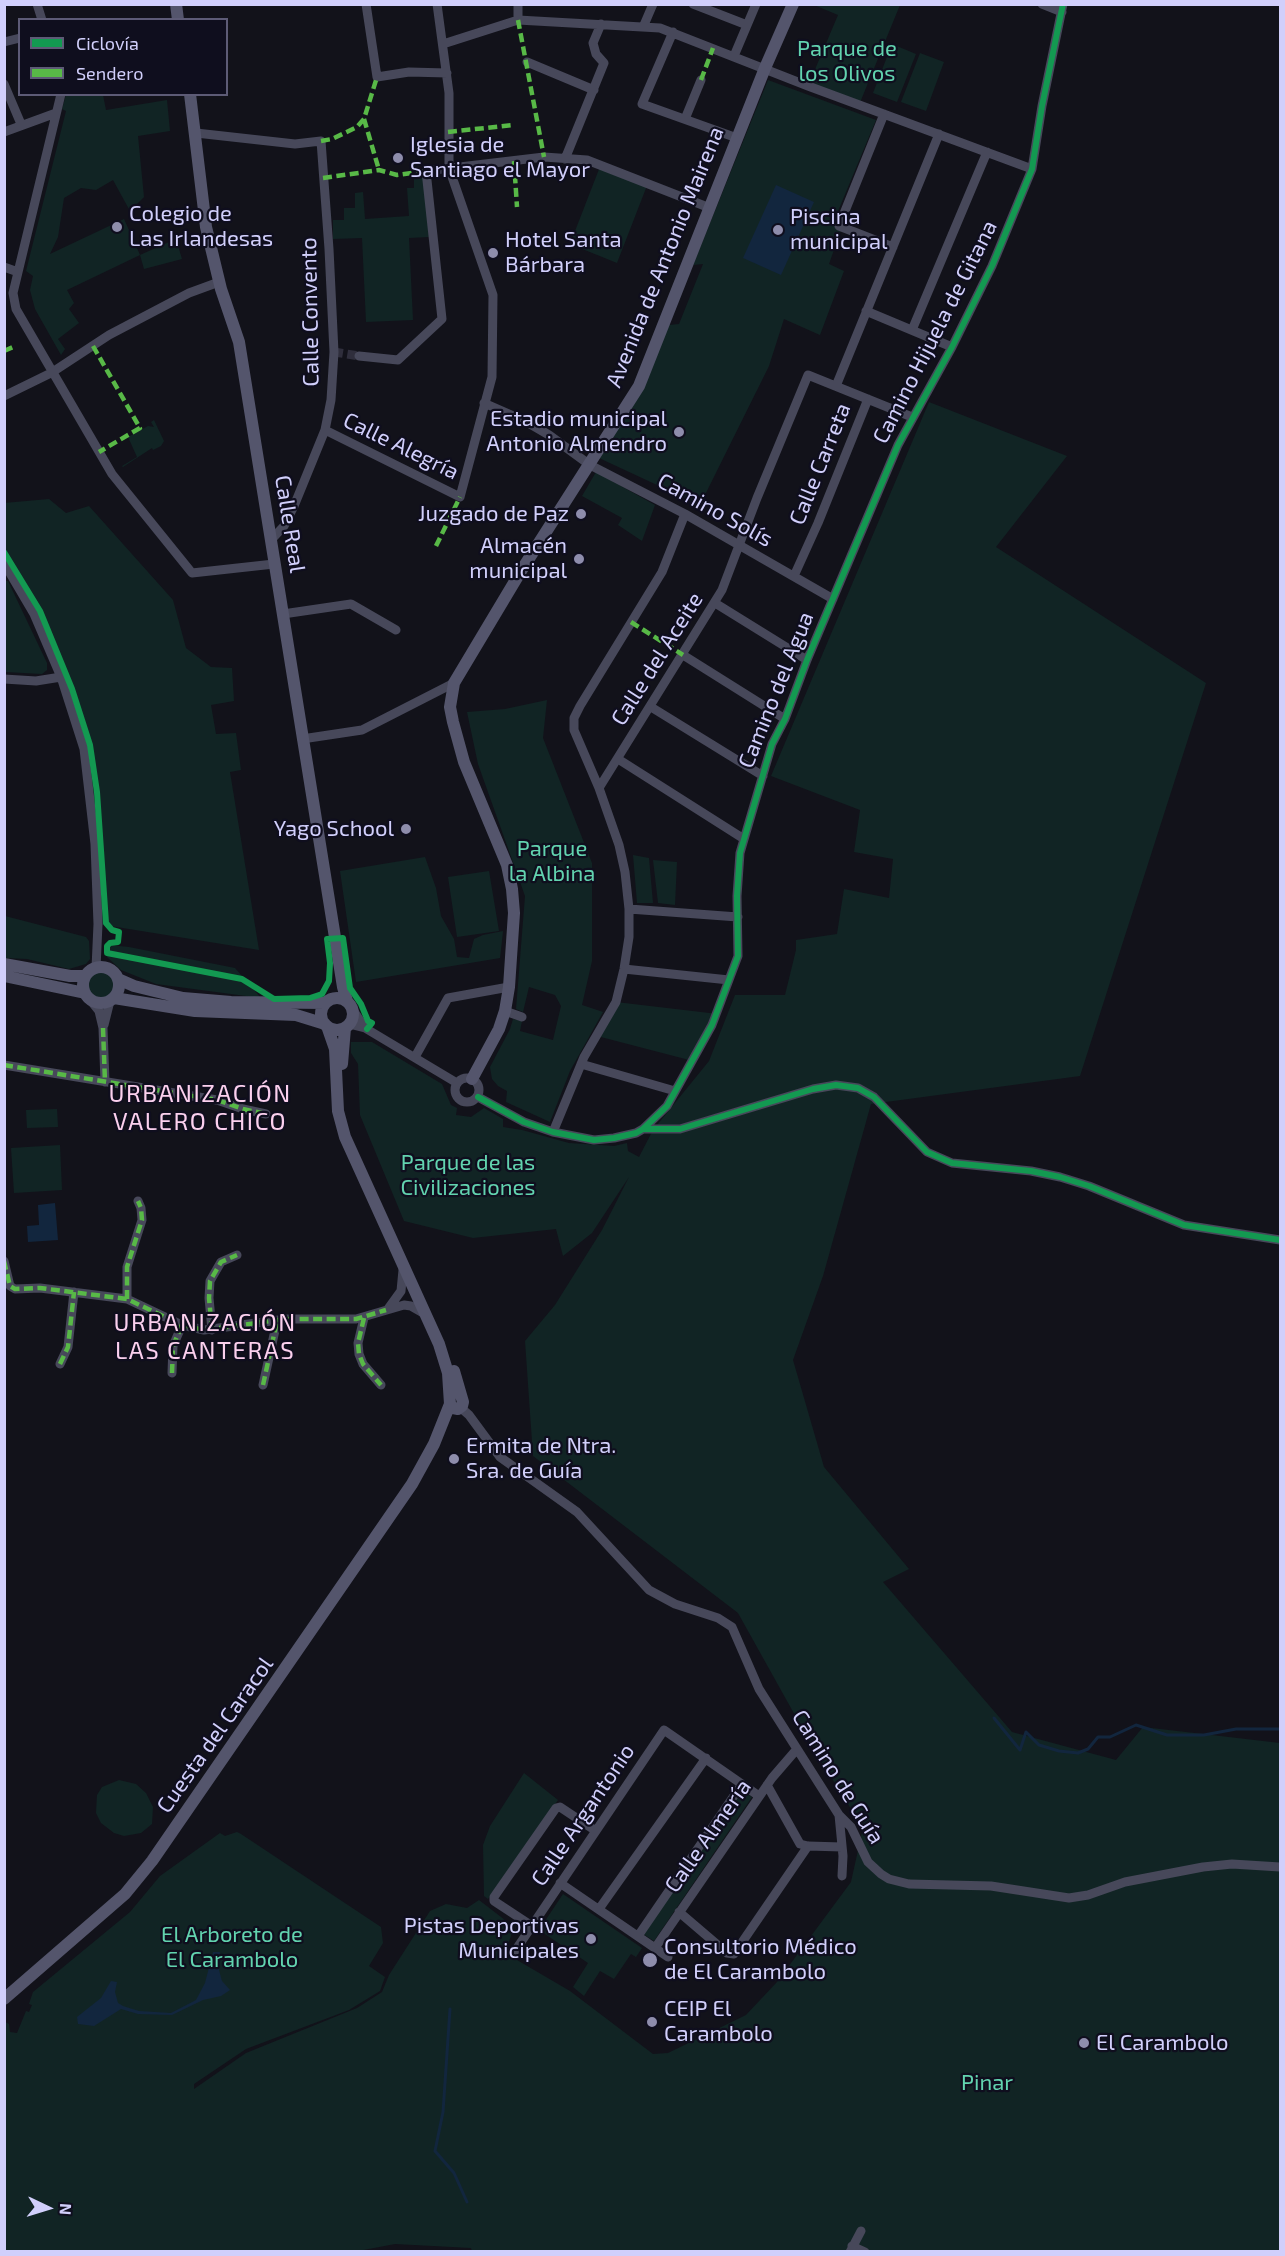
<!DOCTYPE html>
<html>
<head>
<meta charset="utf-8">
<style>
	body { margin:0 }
	#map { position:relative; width:1285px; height:2256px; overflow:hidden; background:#12121a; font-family:"Exo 2",sans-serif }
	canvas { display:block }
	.frame { position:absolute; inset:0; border:6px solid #d1cffb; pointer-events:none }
	.legend { position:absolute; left:18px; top:18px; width:210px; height:78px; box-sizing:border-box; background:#0f0e1e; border:2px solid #5d5b76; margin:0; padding:8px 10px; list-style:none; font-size:18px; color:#d1cffb }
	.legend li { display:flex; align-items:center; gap:12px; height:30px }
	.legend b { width:30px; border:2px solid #5d5b76 }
	.north { position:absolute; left:18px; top:2178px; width:60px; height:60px; -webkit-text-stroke:4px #0f0e1e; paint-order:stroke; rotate:94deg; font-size:16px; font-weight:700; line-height:24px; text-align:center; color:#d1cffb }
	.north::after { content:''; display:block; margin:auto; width:21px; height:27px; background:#d1cffb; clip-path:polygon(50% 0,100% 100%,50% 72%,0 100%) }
</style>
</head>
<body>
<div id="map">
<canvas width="1285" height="2256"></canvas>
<div class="frame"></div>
<ul class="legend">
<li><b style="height:8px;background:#139951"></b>Ciclovía</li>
<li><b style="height:8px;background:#58b947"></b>Sendero</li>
</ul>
<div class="north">N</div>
</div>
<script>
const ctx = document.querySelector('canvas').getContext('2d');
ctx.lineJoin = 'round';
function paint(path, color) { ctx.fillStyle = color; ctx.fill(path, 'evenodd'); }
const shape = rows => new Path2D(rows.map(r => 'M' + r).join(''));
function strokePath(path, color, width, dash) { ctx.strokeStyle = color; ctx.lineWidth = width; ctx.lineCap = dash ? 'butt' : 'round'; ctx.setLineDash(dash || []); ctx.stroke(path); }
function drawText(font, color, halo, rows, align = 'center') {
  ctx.font = font + ' "Exo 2",sans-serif'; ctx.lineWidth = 4.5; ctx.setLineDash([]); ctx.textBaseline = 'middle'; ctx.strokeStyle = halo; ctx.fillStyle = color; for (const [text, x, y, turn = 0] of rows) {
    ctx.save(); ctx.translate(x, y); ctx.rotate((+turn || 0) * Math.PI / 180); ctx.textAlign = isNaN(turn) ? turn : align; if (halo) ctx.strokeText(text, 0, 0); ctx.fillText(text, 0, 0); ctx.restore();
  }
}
const green = shape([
	[814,5,900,5,859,105,808,86,838,15],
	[892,44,916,54,897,102,873,93],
	[920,53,944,62,926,111,901,102],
	[768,80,876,120,836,216,837,228,841,230,829,264,844,271,820,335,784,319,769,366,700,505,599,458,669,325,679,324,703,264,693,265],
	[66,95,103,95,106,110,167,100,170,131,138,136,144,197,130,211,113,180,96,190,81,188,64,198,58,237,50,254,124,219,140,255,176,239,182,259,144,269,140,255,67,290,74,303,69,309,79,323,58,339,65,349,61,355,35,309,30,290,33,276,26,271,66,111,62,109],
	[601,164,648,183,617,263,570,244],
	[424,174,429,237,409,238,413,320,366,322,362,238,333,239,333,220,344,220,344,208,355,208,355,193,363,192,365,219,409,216,407,188,414,188,414,175],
	[929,402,1067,456,996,547,1206,683,1080,1076,871,1104,823,1276,793,1360,824,1467,909,1569,883,1582,1012,1732,1116,1760,1143,1727,1280,1743,1280,2251,472,2252,471,2248,395,2244,353,2252,5,2252,5,2022,9,2024,10,2032,17,2033,26,2011,29,2012,32,2005,29,2004,33,1992,130,1912,160,1876,220,1833,225,1836,237,1832,241,1834,381,1927,383,1943,369,1966,385,1977,380,1991,349,2010,246,2049,194,2084,194,2089,246,2053,357,2008,382,1992,389,1975,430,1911,446,1904,467,1908,479,1900,514,1927,505,1953,570,1991,653,2054,668,2053,746,2015,777,1982,851,1882,863,1828,816,1753,738,1613,533,1456,525,1341,555,1305,602,1230,629,1177,592,1233,563,1256,556,1229,473,1238,404,1221,360,1115,358,1064,351,1053,351,1042,372,1042,442,1084,451,1105,457,1108,456,1115,471,1117,484,1108,503,1119,503,1127,522,1130,569,1143,614,1146,627,1143,628,1151,639,1157,653,1130,709,1061,735,995,785,995,796,950,796,940,837,934,844,889,889,898,893,859,854,852,860,810,771,776],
	[154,420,164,441,161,446,153,450,152,448,123,467,122,466,137,457,128,437,148,426,154,427,151,422],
	[596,472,655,505,642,541,618,525,622,518,582,496],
	[49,499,66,513,89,506,173,600,186,648,211,667,232,668,234,701,211,705,216,734,236,733,241,770,230,772,259,950,98,924,84,749,61,677,5,563,4,503],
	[5,581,8,581,47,663,47,670,42,674,5,672],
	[547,700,543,738,592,863,592,961,582,1005,603,1012,570,1071,550,1122,506,1102,507,1091,498,1086,492,1079,490,1067,510,1029,513,1019,522,1021,520,1031,553,1040,561,1006,555,995,529,987,523,1012,516,1009,525,896,478,764,467,712,505,709],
	[633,855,649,858,653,903,637,903],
	[425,857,436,888,441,916,454,939,457,957,469,958,474,939,483,935,503,931,500,958,356,982,340,871],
	[653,860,677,862,675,905,658,903],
	[489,871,499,931,457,937,448,877],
	[5,916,86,937,89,941,90,959,86,964,69,969,27,959,5,958],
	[110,945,129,947,235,968,261,998,156,984,121,970,107,957],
	'88 985a13 13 0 1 1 26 0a13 13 0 1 1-26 0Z',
	[616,1002,718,1014,693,1061,597,1036],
	[57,1109,58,1127,27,1128,26,1110],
	[60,1145,62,1190,14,1193,11,1148],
	[524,1773,558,1800,488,1899,484,1896,483,1845,490,1826],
	[119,1780,136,1784,146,1793,153,1807,152,1824,141,1833,124,1836,114,1833,101,1823,96,1813,97,1795,102,1787],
	[741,1790,752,1797,654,1941,643,1934],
	[563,1894,642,1948,636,1957,631,1954,614,1979,600,1971,584,1996,573,1987,588,1963,539,1930]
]);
const water = shape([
	[776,185,814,202,781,275,743,258],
	[55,1203,58,1240,28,1242,27,1226,39,1225,38,1205],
	[213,1952,220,1952,219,1970,222,1981,230,1990,221,1996,203,2000,172,2015,138,2014,121,2009,94,2026,78,2024,77,2017,101,1998,111,1981,117,1982,115,1992,118,2003,123,2006,139,2011,171,2013,196,2000,205,1983]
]);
const stream = shape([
	[994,1718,1020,1750,1026,1732,1039,1745,1059,1751,1078,1753,1088,1749,1098,1737,1110,1737,1136,1725,1167,1735,1204,1735,1236,1729,1280,1729],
	[450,2009,443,2112,435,2151,454,2173,467,2202]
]);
const streetTunnel = shape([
	[334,352,359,356]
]);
const street = shape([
	[37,4,42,20],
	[366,4,377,77,409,72,447,73],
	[693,4,747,25],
	[1042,4,1062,12],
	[518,20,518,4],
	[644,25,653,4],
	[673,32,642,104,737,138],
	[4,42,20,38],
	[443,44,518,20,660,28,808,86,1032,169],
	[734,56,756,4],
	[527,62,594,90],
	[4,84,21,124],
	[61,94,13,293,16,309,112,474,192,573,274,564],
	[884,114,839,226,893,247],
	[685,119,701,80],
	[4,132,56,113],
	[196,133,295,144,321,141,329,249,334,352,331,400,325,430,294,506,284,526,272,539],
	[565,159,604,63,596,54,593,43,601,24],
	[4,267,18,272],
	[866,311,952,347],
	[912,330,987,152],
	[359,356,398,360,442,319,426,171,544,157,587,160,710,208],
	[836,386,939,134],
	[4,396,51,373,109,335,189,293,219,282],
	[484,403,525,421,549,435,590,465,685,514,833,599],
	[325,430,460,497,492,377,493,295,449,168,449,93,437,4],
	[4,563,34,614,61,677,84,749,95,844,98,924,96,968],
	[794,576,818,523,868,399],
	[715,603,807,660],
	[283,614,351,604,396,630],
	[683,655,785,719],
	[4,679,36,681,61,677],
	[651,707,763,776],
	[302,739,362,730,454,683],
	[618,759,744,839],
	[599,788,722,590,757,498,808,375,912,417],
	[629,909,738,917],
	[624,969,729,980],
	[91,1001,99,1011,103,1028,105,1082],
	[505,1011,522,1017],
	[349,1024,365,1028,353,1010],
	[104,1025,110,1001],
	[365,1028,457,1083],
	[415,1057,448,998,509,987],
	[581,1064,675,1091],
	[4,1065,217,1100,243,1109,266,1114],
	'455 1090a12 12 0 1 1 24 0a12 12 0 1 1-24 0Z',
	[478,1097,524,1122,553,1132,594,1140,614,1138,636,1133,643,1129,667,1106,712,1025,738,956,737,896,740,853,772,744,785,719,807,660,898,445,952,347,992,266,1032,169,1042,106,1063,4],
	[643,1129,680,1129,813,1089,836,1085,858,1088,874,1097,927,1152,952,1163,1031,1171,1060,1177,1089,1186,1184,1225,1280,1240],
	[553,1132,584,1057,616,1002,624,969,629,937,629,909,625,872,619,845,599,788,574,730,574,718,580,706,662,572,685,514],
	[4,1261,10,1286,15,1289,40,1288,127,1299,182,1325,204,1330,286,1319,356,1319,404,1305,411,1306,425,1314],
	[127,1299,127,1267,142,1220,141,1208,138,1201],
	[388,1309,401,1291,403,1270],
	[364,1318,358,1343,359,1354,363,1364,381,1385],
	[212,1330,209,1298,210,1281,221,1262,237,1255],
	[60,1364,68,1347,74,1292],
	[172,1373,173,1346,182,1325],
	[263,1385,277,1321],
	[461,1408,469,1415,500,1457,577,1512,649,1590,675,1604,718,1618,732,1627,759,1689,839,1815,851,1827,868,1862,881,1874,889,1879,909,1884,991,1886,1069,1898,1088,1895,1125,1882,1203,1867,1232,1864,1280,1867],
	[767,1785,800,1844,808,1846,842,1847],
	[839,1815,843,1856,842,1876],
	[560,1883,668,1957],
	[599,1909,706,1758],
	[679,1912,727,1953,734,1954,808,1846],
	[532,1926,494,1901,494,1897,556,1808,560,1807,596,1831],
	[638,1936,742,1784],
	[655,1948,772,1778,797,1749],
	[515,1951,664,1730,759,1796],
	[852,2246,865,2252],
	[850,2252,861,2231]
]);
const secondary = shape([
	[176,4,178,20],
	[190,94,206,227,221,289,239,342,343,987,347,1001],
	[4,964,70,976,85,976],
	'83 985a18 18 0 1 1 36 0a18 18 0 1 1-36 0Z',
	[4,976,85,993],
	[118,979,134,986,183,998,231,1002,325,1003],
	[114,998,195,1011,296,1015,325,1024],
	'321 1014a16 16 0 1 1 32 0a16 16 0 1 1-32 0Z',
	[342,1064,345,1028],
	[472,1079,499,1029,505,1011,509,987,514,913,512,889,507,865,464,762,453,722,450,707,454,683,521,571,639,386,765,68,793,4],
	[450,1404,453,1408,458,1409,462,1406,463,1402,454,1371],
	[4,1999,125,1894,152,1861,412,1484,434,1444,450,1404,448,1373,439,1344,345,1137,338,1111,335,1049,327,1026]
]);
const quiet = shape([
	[518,20,544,157],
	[701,80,713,48],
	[364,119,379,170],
	[448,132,513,125],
	[321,141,332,139,357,127,364,119,377,77],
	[514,161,517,207],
	[323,178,379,170,397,175,426,171],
	[93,346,140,428,99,452],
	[4,351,13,347],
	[436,546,460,497],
	[631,622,683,655],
	[103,1028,105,1082],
	[4,1065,217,1100,243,1109,266,1114],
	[4,1261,10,1286,15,1289,40,1288,127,1299,182,1325,204,1330,286,1319,356,1319,386,1310],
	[127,1299,127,1267,142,1220,141,1208,138,1201],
	[364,1318,358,1343,359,1354,363,1364,381,1385],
	[212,1330,209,1298,210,1281,221,1262,237,1255],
	[60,1364,68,1347,74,1292],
	[172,1373,173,1346,182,1325],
	[263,1385,277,1321]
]);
const cycleway = shape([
	[4,552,40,611,72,689,90,745,97,792,106,923,112,930,119,932,118,942,110,943,107,946,107,953,242,979,274,999,310,998,322,994,329,981,330,963,327,939,343,938,350,988,361,1004,368,1021,372,1023,367,1029],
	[478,1097,524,1122,553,1132,594,1140,614,1138,636,1133,643,1129,667,1106,712,1025,738,956,737,896,740,853,772,744,785,719,807,660,898,445,952,347,992,266,1032,169,1042,106,1063,4],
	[643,1129,680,1129,813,1089,836,1085,858,1088,874,1097,927,1152,952,1163,1031,1171,1060,1177,1089,1186,1184,1225,1280,1240]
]);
const markers = [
	[398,158,6,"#8e8dac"],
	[117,227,6,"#8e8dac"],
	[778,230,6,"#8e8dac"],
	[493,253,6,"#8e8dac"],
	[679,432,6,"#8e8dac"],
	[581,514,6,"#8e8dac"],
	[579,559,6,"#8e8dac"],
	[406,829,6,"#8e8dac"],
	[454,1459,6,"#8e8dac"],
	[591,1939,6,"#8e8dac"],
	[650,1960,8,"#8e8dac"],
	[652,2022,6,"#8e8dac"],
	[1084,2043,6,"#8e8dac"]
];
const parkNames = [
	["Parque de",847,49],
	["los Olivos",847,74],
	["Parque",552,849],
	["la Albina",552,874],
	["Parque de las",468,1163],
	["Civilizaciones",468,1188],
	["El Arboreto de",232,1935],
	["El Carambolo",232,1960],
	["Pinar",987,2083]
];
const poiNames = [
	["Iglesia de",410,145],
	["Santiago el Mayor",410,170],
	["Colegio de",129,214],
	["Las Irlandesas",129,239],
	["Piscina",790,217],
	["municipal",790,242],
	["Hotel Santa",505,240],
	["Bárbara",505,265],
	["Estadio municipal",667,419,"right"],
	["Antonio Almendro",667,444,"right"],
	["Juzgado de Paz",569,514,"right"],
	["Almacén",567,546,"right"],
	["municipal",567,571,"right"],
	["Yago School",394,829,"right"],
	["Ermita de Ntra.",466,1446],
	["Sra. de Guía",466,1471],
	["Pistas Deportivas",579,1926,"right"],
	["Municipales",579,1951,"right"],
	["Consultorio Médico",664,1947],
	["de El Carambolo",664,1972],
	["CEIP El",664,2009],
	["Carambolo",664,2034],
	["El Carambolo",1096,2043]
];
const streetNames = [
	["Avenida de Antonio Mairena",665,257,-68],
	["Calle Convento",310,312,-91],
	["Camino Hijuela de Gitana",935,332,-63],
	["Calle Alegría",401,446,26],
	["Calle Carreta",820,464,-68],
	["Camino Solís",715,510,29],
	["Calle Real",290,524,81],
	["Calle del Aceite",657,659,-58],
	["Camino del Agua",776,690,-68],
	["Cuesta del Caracol",215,1735,-55],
	["Camino de Guía",838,1777,58],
	["Calle Argantonio",583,1815,-56],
	["Calle Almería",708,1836,-55]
];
const neighbourhoodNames = [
	["URBANIZACIÓN",200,1094],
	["VALERO CHICO",200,1122],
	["URBANIZACIÓN",205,1323],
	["LAS CANTERAS",205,1351]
];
paint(green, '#112424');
paint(water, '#12263e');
strokePath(stream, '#12263e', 3);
strokePath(streetTunnel, '#2f2e3c', 9, [9, 4.5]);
strokePath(street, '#47485a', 9);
strokePath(secondary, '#54556c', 12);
strokePath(quiet, '#58b947', 4.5, [9, 4.5]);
strokePath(cycleway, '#139951', 6);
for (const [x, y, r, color] of markers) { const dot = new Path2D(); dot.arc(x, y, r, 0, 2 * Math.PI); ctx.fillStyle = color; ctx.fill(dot); strokePath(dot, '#0f0e1e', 2); }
drawText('22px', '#62d3af', '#0f0e1e', parkNames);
drawText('22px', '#d1cffb', '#0f0e1e', poiNames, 'left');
drawText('22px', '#d1cffb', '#0f0e1e', streetNames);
ctx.letterSpacing = '1.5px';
drawText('24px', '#fbd0ee', '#0f0e1e', neighbourhoodNames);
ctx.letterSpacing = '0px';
</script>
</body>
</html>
